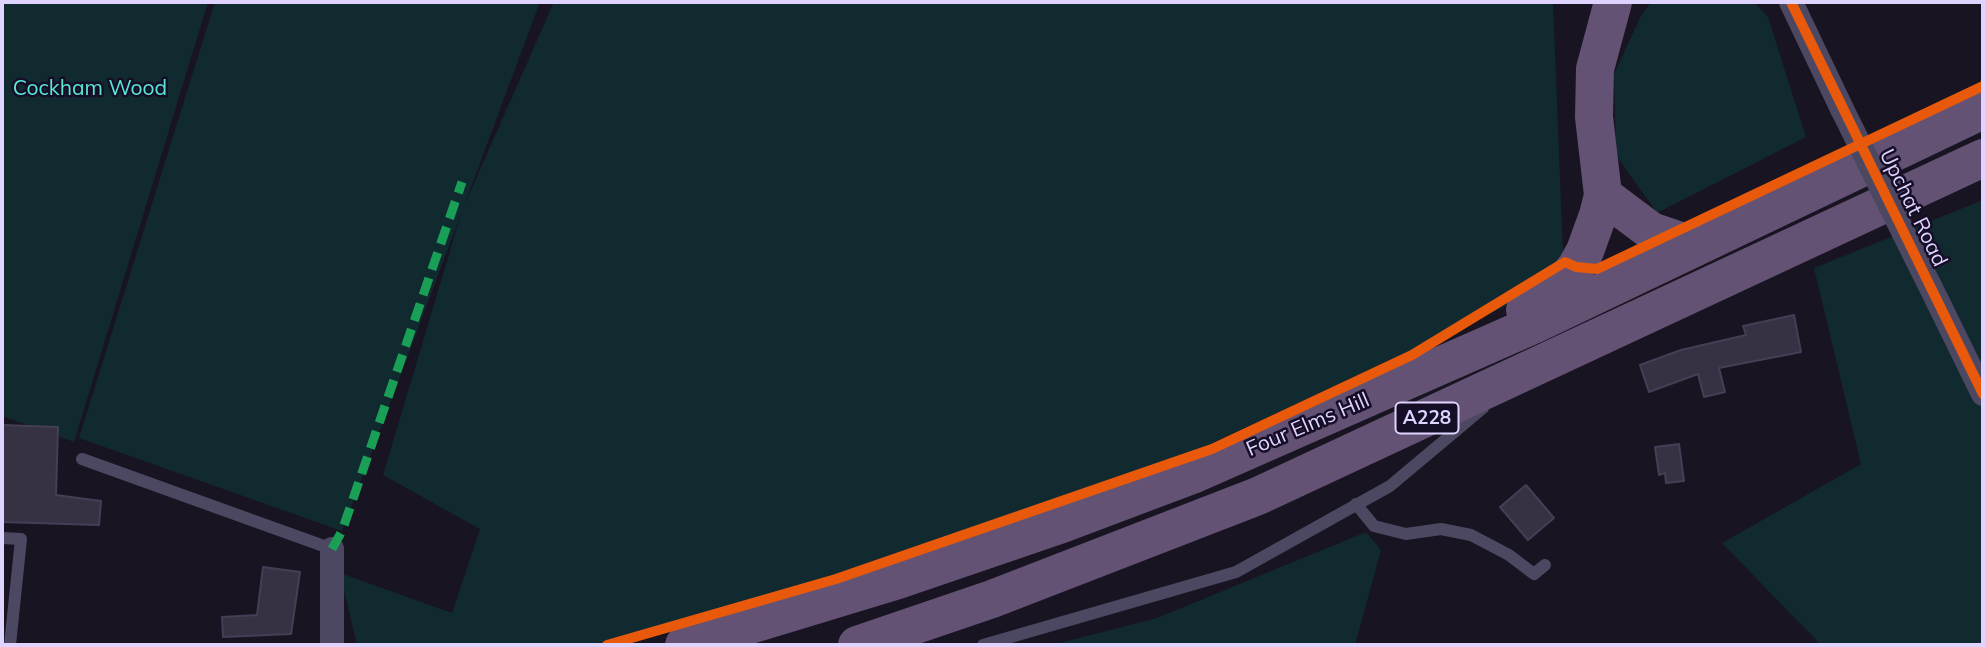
<!DOCTYPE html>
<html>
<head>
<meta charset="utf-8">
<style>
	body { margin:0 }
	#map { position:relative; width:1985px; height:647px; overflow:hidden; background:#181421; font-family:Mulish,sans-serif }
	canvas { display:block }
	.frame { position:absolute; inset:0; border:4px solid #dfd4ff; pointer-events:none }
</style>
</head>
<body>
<div id="map">
<canvas width="1985" height="647"></canvas>
<div class="frame"></div>
</div>
<script>
const ctx = document.querySelector('canvas').getContext('2d');
ctx.lineJoin = 'round';
function paint(path, color) { ctx.fillStyle = color; ctx.fill(path, 'evenodd'); }
const shape = rows => new Path2D(rows.map(r => 'M' + r).join(''));
function strokePath(path, color, width, dash) { ctx.strokeStyle = color; ctx.lineWidth = width; ctx.lineCap = dash ? 'butt' : 'round'; ctx.setLineDash(dash || []); ctx.stroke(path); }
function drawText(font, color, halo, rows, align = 'center') {
  ctx.font = font + ' Mulish,sans-serif'; ctx.lineWidth = 5; ctx.setLineDash([]); ctx.textBaseline = 'middle'; ctx.strokeStyle = halo; ctx.fillStyle = color; for (const [text, x, y, turn = 0] of rows) {
    ctx.save(); ctx.translate(x, y); ctx.rotate((+turn || 0) * Math.PI / 180); ctx.textAlign = isNaN(turn) ? turn : align; if (halo) ctx.strokeText(text, 0, 0); ctx.fillText(text, 0, 0); ctx.restore();
  }
}
const green = shape([
	[2,2,208,2,74,442,2,416],
	[215,2,540,2,464,206,554,2,1553,2,1564,279,1165,465,626,645,357,645,340,573,452,613,480,529,383,475,461,214,342,531,79,438],
	[1651,2,1754,2,1768,17,1806,137,1657,213,1616,155,1614,74,1641,16],
	[1983,200,1983,645,1821,645,1722,543,1861,464,1814,268],
	[1366,532,1381,550,1355,645,1052,645,1157,618]
]);
const building = shape([
	[1794,315,1801,352,1719,368,1725,392,1704,397,1698,374,1649,392,1640,365,1681,350,1746,335,1743,326,1794,315],
	[2,425,58,427,56,495,101,501,99,525,2,522,2,425],
	[1679,444,1684,481,1666,483,1665,473,1659,475,1655,447,1679,444],
	[1526,485,1554,518,1528,540,1500,507,1526,485],
	[263,567,300,572,291,634,223,637,222,617,257,615,263,567]
]);
const service = shape([
	[82,459,332,549],
	[1356,504,1374,526,1406,534,1441,529,1471,535,1509,555,1534,574,1545,565],
	[2,538,21,539,10,645],
	[983,645,1236,572,1390,486,1483,408]
]);
const minor = shape([
	[1791,2,1842,109],
	[1937,300,1983,394],
	[332,645,332,549]
]);
const primary = shape([
	[1603,195,1651,231,1695,246],
	[1525,310,1564,282,1576,267,1585,251,1598,215,1603,195,1594,117,1595,69,1613,2],
	[684,645,898,580,1062,524,1192,475,1535,324,1983,110],
	[857,645,992,599,1258,496,1983,158]
]);
const minorBridge = shape([
	[1842,109,1937,300]
]);
const quiet = shape([
	[332,549,342,531,462,182]
]);
const cycleway = shape([
	[1791,2,1983,394],
	[607,645,836,579,1212,449,1412,355,1565,262,1576,267,1597,269,1983,86]
]);
const shields = [
	[1427,418,63]
];
const shieldNames = [
	["A228",1427,418]
];
const parkNames = [
	["Cockham Wood",90,89]
];
const streetNames = [
	["Upchat Road",1913,208,64],
	["Four Elms Hill",1308,425,-23]
];
paint(green, '#112a30');
paint(building, '#373243');
strokePath(building, '#453e56', 2);
strokePath(service, '#4d4862', 12);
strokePath(minor, '#4d4862', 24);
strokePath(primary, '#635273', 38);
strokePath(minorBridge, '#4d4862', 24);
strokePath(quiet, '#1a9f57', 9, [18, 9]);
strokePath(cycleway, '#e8590c', 10);
for (const [x, y, w] of shields) { const box = new Path2D(); box.roundRect(x - w / 2, y - 15.5, w, 31, 5); ctx.fillStyle = '#160e27'; ctx.fill(box); strokePath(box, '#dfd4ff', 2); }
drawText('bold 19px', '#dfd4ff', null, shieldNames);
drawText('21px', '#58e7d6', '#160e27', parkNames);
drawText('21px', '#dfd4ff', '#160e27', streetNames);
</script>
</body>
</html>
